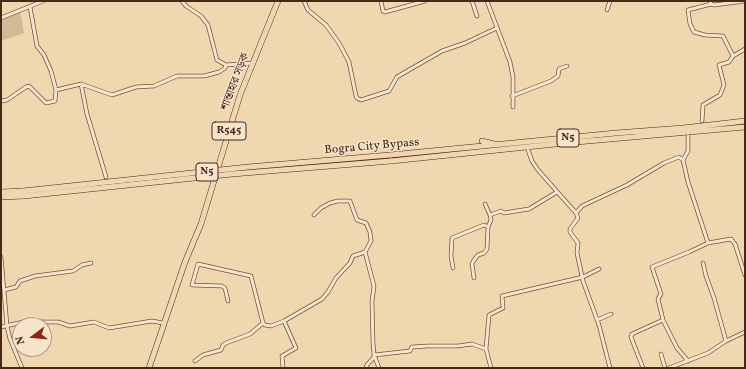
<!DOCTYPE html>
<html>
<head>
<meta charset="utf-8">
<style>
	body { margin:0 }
	#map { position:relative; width:746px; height:369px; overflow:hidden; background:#f1d7b0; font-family:Vollkorn,serif }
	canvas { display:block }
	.frame { position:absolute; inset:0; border:2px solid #472917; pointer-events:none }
	.north { position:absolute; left:12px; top:317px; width:40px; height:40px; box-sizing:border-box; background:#f6e5cc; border:1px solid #b09a84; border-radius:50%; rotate:254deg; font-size:11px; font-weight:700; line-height:16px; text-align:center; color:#472917 }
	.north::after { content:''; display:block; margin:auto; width:14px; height:18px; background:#8f2418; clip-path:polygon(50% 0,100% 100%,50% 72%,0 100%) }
</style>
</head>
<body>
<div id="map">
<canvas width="746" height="369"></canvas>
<div class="frame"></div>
<div class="north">N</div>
</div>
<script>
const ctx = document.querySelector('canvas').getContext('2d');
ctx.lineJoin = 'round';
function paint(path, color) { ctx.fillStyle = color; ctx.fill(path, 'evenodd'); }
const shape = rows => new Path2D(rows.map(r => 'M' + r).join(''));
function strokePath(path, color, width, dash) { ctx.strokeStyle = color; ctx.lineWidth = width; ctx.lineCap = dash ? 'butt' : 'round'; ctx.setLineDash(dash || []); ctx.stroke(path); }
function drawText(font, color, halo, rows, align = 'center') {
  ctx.font = font + ' Vollkorn,"Noto Serif Bengali",serif'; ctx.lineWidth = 3; ctx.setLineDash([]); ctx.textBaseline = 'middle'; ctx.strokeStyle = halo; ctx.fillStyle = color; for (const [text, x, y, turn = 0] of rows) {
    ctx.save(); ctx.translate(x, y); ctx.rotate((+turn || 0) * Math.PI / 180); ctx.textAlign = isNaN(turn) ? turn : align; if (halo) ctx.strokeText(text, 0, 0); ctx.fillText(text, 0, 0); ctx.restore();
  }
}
const green = shape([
	[20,11,24,33,1,41,1,19]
]);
const minor = shape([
	[182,1,186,6,201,16,208,25,217,60,226,65,253,63],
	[304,1,308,10,326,25,339,43,349,62,356,96,357,98,361,100,389,91,397,77,402,74,442,51,465,43,497,28],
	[381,1,383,11,385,12,425,1],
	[472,1,477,16],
	[487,1,510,62,513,77,513,107],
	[710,1,711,4,714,5,745,1],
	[711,4,688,10,690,24,694,32,705,35,723,36,733,56],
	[30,7,37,46,44,55,51,71,56,90],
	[607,10,610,1],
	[1,18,43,1],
	[81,84,87,114,106,177],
	[512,96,551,81,558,76,559,69,567,66],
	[1,101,7,100,26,87,29,86,46,103,55,101,56,90,81,84,112,95,136,87,154,86,177,76,204,76,219,72,225,68,226,65],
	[702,121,703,105,720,95,724,85,719,65,729,62,733,56,745,49],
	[688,136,688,151,683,160,688,182,708,243],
	[528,150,532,161,538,170,576,213,578,218,570,229,570,232,578,243,577,253,583,281,599,325,610,368],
	[576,213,582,206,627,185,664,163,679,157,683,160],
	[314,215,321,208,330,203,338,201,350,201,357,220,366,223,370,232,371,241,365,252,374,286,372,301,373,343,374,355,379,368],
	[490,215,501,211,504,213,529,209,557,192],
	[1,257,7,326,10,339,22,368],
	[703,263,706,276,714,298,726,341],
	[453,268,451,256,452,238,484,225,488,227],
	[474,278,472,264,474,260,478,255,484,253,487,249,488,227,491,220,490,215,485,204],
	[4,290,16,287,20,281,35,276,73,271,82,265,91,263],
	[228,301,225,288,222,286,192,285,198,264,251,276,263,323,265,325,271,326,284,321,322,299,328,292,336,278,350,263,353,256,365,252],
	[597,320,611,314],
	[1,327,23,322,58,322,70,326,94,322,109,328,152,321,163,323],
	[661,354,665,368],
	[374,355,410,351,412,347,428,346,458,346,472,344,486,349],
	[195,361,203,355,221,350,223,345,226,343,250,334,263,323],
	[688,361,677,348,663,320,658,299,661,294,652,267,689,252,708,243,731,239,735,244,745,275],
	[283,368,282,356,296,348,284,321],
	[366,368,367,365,374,357],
	[491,368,486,349,489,315,503,308,502,296,583,277,599,269],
	[643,368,631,337,632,334,663,320],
	[669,368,708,353,726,341,745,332]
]);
const primary = shape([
	[149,368,185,262,201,224,240,95,278,1]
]);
const trunk = shape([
	[482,141,494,144],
	[390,155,616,133,683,128,745,121],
	[391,161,565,143,745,127],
	[1,192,23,191],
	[1,197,24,196]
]);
const trunkBridge = shape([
	[23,191,248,167,390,155],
	[24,196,232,174,391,161]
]);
const shields = [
	[229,131,34],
	[568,138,22],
	[207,172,22]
];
const shieldNames = [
	["R545",229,131],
	["N5",568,138],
	["N5",207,172]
];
const streetNames = [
	["শান্তাহার সড়ক",236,82,-69],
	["Bogra City Bypass",372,147,-5]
];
paint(green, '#d4b996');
strokePath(minor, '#72543d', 4.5);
strokePath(primary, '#472917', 6);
strokePath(trunk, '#472917', 6);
strokePath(minor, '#f6e5cc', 3);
strokePath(primary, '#f1d7b0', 5);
strokePath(trunk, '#f1d7b0', 5);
strokePath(trunkBridge, '#472917', 6, []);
strokePath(trunkBridge, '#f1d7b0', 5);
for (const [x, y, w] of shields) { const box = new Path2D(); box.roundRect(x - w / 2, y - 9, w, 18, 3); ctx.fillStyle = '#f6e5cc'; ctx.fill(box); strokePath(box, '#472917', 1); }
drawText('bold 11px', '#472917', null, shieldNames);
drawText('12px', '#472917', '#f6e5cc', streetNames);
</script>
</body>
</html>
